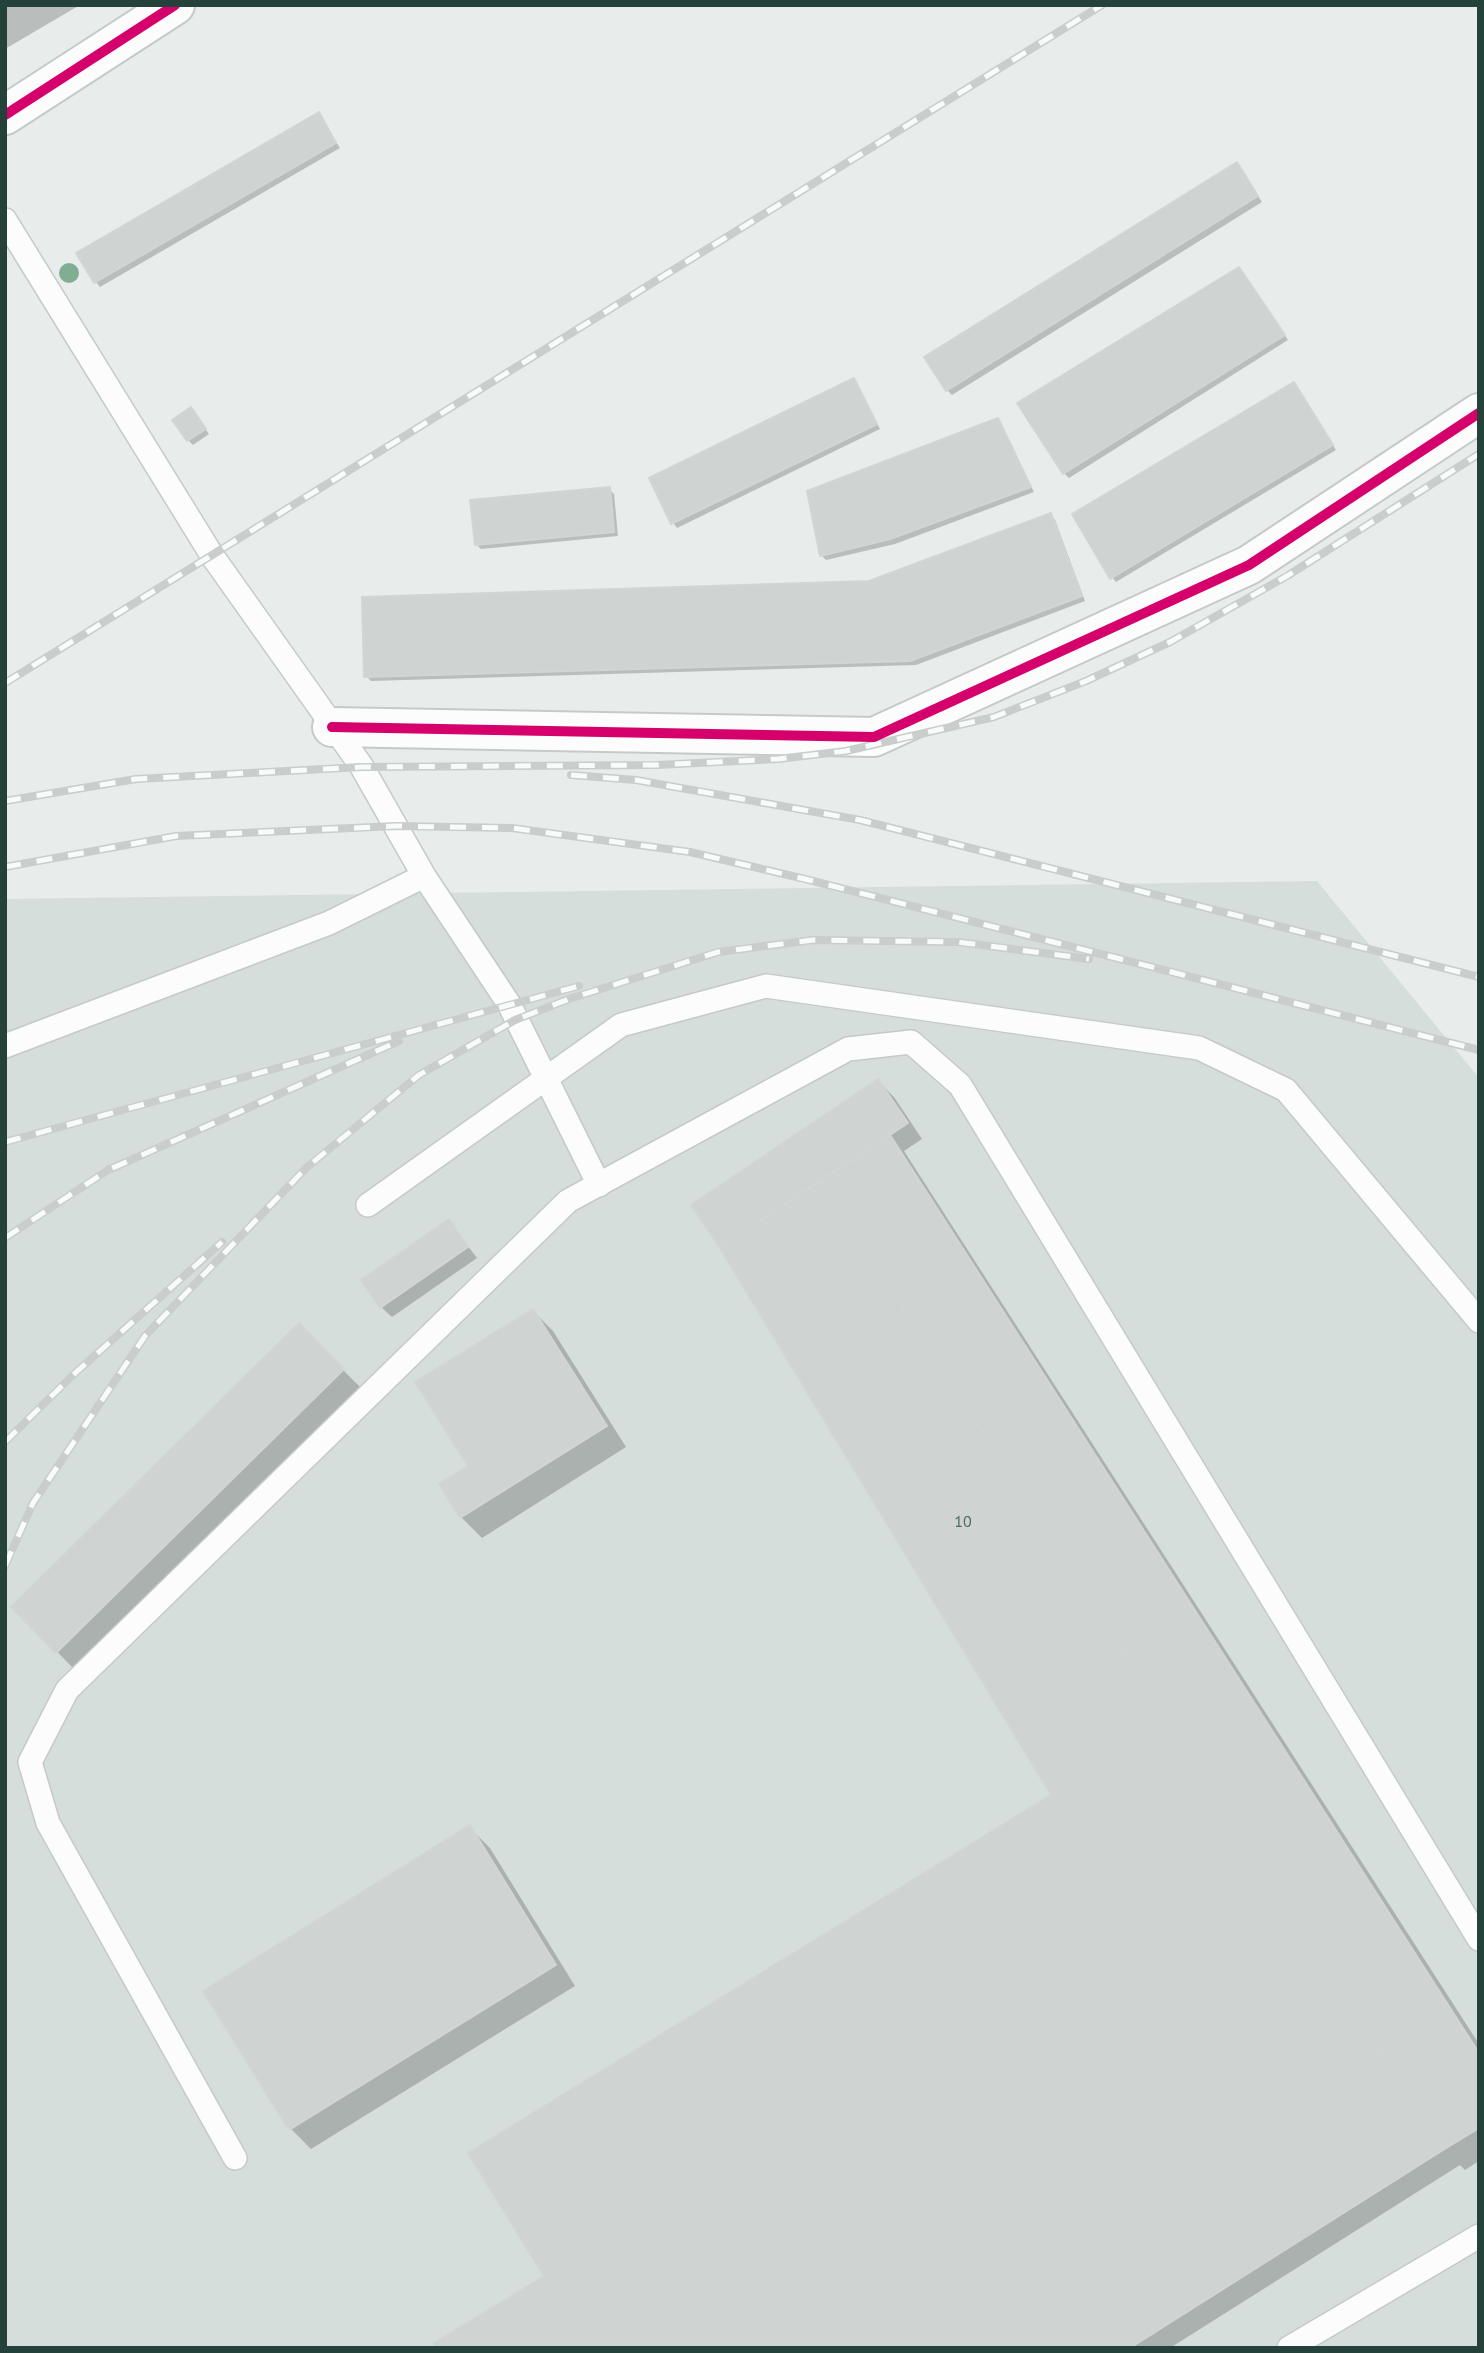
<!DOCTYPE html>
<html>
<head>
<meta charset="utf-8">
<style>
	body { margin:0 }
	#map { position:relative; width:1484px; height:2353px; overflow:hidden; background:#e8edeb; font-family:"PT Sans",sans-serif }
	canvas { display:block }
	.frame { position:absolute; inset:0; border:7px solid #24423a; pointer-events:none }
</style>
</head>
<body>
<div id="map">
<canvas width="1484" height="2353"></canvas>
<div class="frame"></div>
</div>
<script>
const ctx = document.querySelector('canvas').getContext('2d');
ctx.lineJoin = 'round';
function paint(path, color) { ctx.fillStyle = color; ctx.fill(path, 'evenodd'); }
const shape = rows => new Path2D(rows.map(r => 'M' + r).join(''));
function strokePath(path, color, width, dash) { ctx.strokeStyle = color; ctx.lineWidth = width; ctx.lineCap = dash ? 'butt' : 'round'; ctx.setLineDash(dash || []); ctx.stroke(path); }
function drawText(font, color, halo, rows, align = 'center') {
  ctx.font = font + ' "PT Sans",sans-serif'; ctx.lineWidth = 6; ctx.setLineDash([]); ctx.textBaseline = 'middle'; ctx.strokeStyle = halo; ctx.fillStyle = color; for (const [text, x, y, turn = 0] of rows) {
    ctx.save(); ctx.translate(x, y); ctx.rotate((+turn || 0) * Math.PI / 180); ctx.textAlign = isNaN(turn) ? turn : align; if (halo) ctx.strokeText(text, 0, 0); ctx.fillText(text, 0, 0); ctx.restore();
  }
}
const built = shape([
	[1317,881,1479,1078,1479,2348,5,2348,5,899]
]);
const shadow = shape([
	[5,5,80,5,5,49],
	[318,114,340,148,100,287,96,282,78,253],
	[1237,164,1262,202,952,395,947,390,927,358],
	[1243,274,1288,340,1069,478,1064,473],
	[854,380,880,429,677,528,673,523],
	[1294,384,1336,450,1116,582,1112,577],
	[195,414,209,434,193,445,188,440],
	[998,420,1034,492,895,544,826,560,822,556],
	[609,489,614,494,618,536,481,549,476,544],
	[1051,515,1055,520,1085,601,916,665,371,681,366,676,869,583],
	[878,1081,894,1097,922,1139,904,1151,1479,2044,1479,2161,1465,2170,1460,2165,1170,2348,439,2348,546,2277,1053,1796,721,1247],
	[449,1221,477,1258,392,1317,381,1307],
	[533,1311,553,1331,626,1447,482,1538,461,1517,441,1485,471,1467],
	[299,1326,363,1390,77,1672,13,1607],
	[470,1828,490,1848,575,1986,311,2149,291,2129]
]);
const building = shape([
	[319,112,336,143,94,283,76,253,319,112],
	[1237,162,1258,196,946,391,924,357,1237,162],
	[1239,267,1285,335,1063,474,1017,403,1239,267],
	[854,378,877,424,671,524,649,478,854,378],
	[1294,382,1333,445,1110,579,1072,514,1294,382],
	[191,407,206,429,187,441,172,420,191,407],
	[998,418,1031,487,890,539,820,556,807,491,998,418],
	[610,487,614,532,475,545,470,500,610,487],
	[1051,513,1082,596,910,661,364,677,362,597,869,581,1051,513],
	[878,1079,908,1123,720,1248,691,1205,878,1079],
	[890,1135,1479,2053,1479,2128,1443,2150,821,1180,890,1135],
	[821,1180,1443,2150,1130,2348,437,2348,434,2343,544,2276,468,2153,1051,1795,720,1248,821,1180],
	[449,1219,468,1247,380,1308,361,1280,449,1219],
	[533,1309,607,1426,460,1518,439,1484,468,1466,415,1382,533,1309],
	[299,1323,344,1369,56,1653,11,1607,299,1323],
	[470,1825,556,1965,289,2130,203,1991,470,1825]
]);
const lane = shape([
	[5,220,213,557,362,767,424,876,329,923,5,1046],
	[424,876,509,1004,599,1185],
	[368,1205,621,1025,766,986,1199,1048,1286,1090,1479,1321],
	[235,2158,48,1823,30,1762,67,1690,568,1201,848,1049,911,1042,960,1085,1479,1939],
	[1289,2348,1479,2236]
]);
const street = shape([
	[332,727,874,737,1249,565,1479,413]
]);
const secondary = shape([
	[5,115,175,5]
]);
const rail = shape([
	[5,683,1102,5],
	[571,775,636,780,860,820,1479,977],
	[5,801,136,779,362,767,657,765,778,759,846,751,994,717,1086,681,1170,642,1287,576,1479,454],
	[5,867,176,836,396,826,512,828,690,852,805,879,1479,1050],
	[5,1142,579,986],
	[5,1238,108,1170,399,1041],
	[5,1442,73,1375,222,1242],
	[5,1566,33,1503,145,1336,306,1168,419,1075,515,1020,569,999,718,952,813,940,958,942,1089,959]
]);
const cycleway = shape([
	[5,115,175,5],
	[332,727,874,737,1249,565,1479,413]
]);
const trees = [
	[69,273]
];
const numberNames = [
	["10",963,1522]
];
paint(built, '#d6dedb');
paint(shadow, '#0003');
paint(building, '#cfd4d2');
strokePath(building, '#d1d6d4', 2);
strokePath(lane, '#c5cac8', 26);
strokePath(street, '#c5cac8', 42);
strokePath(secondary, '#c3cbc8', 42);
strokePath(lane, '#fcfcfc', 23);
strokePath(street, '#fcfcfc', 38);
strokePath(secondary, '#fcfcfc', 38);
strokePath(rail, '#c9cdcc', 8);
strokePath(rail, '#f7fbf9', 5, [16]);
strokePath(cycleway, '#d6006c', 10);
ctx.fillStyle = '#81ae93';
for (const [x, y] of trees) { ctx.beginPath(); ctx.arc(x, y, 10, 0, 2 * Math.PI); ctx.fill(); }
drawText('16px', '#506761', null, numberNames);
</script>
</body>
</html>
